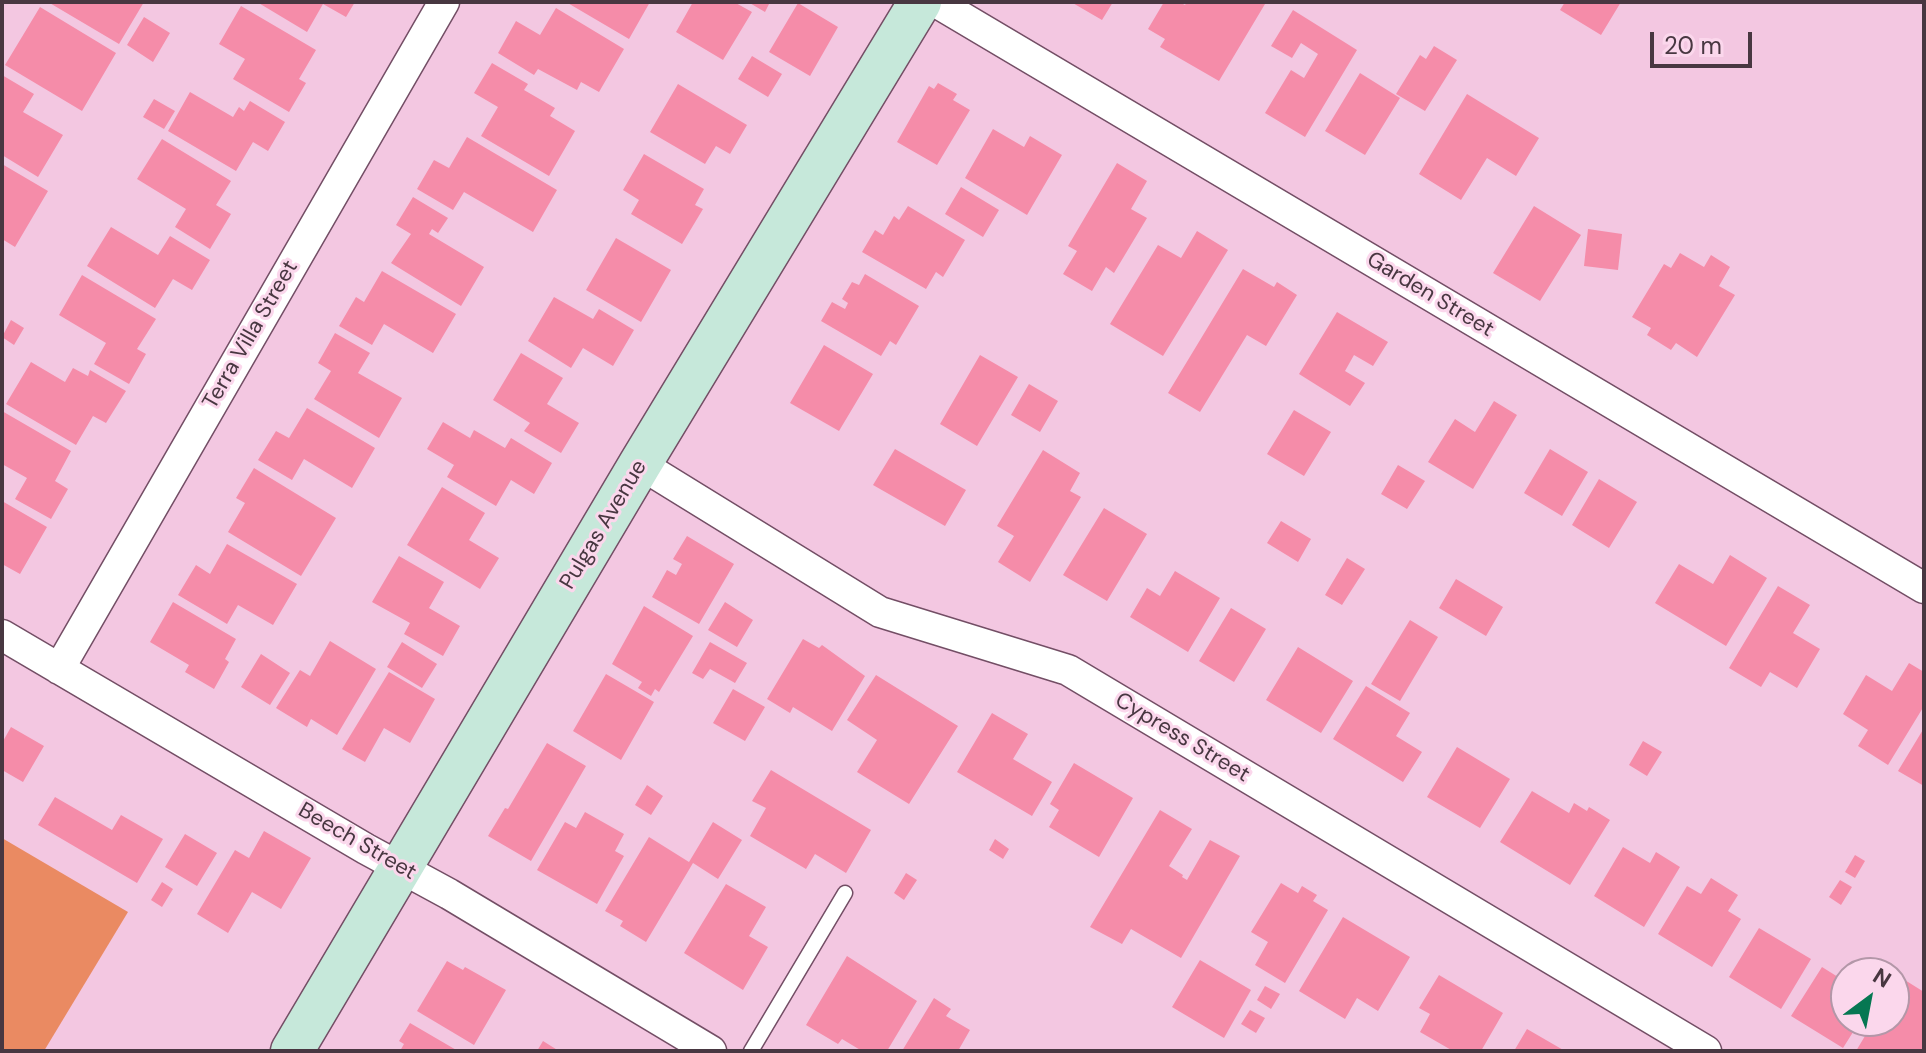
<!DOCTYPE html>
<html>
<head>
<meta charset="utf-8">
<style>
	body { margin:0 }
	#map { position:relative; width:1926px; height:1053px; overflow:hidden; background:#f3c7e1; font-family:"DM Sans",sans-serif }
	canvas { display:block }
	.frame { position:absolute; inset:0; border:4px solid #483741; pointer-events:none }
	.north { position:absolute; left:1830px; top:957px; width:80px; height:80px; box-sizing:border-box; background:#fbd7ec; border:2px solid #b397a8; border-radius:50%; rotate:32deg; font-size:22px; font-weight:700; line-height:32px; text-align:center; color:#483741 }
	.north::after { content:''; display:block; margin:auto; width:28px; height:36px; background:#067752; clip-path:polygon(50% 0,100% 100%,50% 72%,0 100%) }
	.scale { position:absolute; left:1650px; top:32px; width:102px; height:36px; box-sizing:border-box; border:4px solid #483741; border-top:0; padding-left:10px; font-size:24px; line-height:28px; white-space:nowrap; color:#483741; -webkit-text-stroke:6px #fbd7ec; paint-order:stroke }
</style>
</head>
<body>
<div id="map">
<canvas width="1926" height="1053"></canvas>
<div class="frame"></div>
<div class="north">N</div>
<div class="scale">20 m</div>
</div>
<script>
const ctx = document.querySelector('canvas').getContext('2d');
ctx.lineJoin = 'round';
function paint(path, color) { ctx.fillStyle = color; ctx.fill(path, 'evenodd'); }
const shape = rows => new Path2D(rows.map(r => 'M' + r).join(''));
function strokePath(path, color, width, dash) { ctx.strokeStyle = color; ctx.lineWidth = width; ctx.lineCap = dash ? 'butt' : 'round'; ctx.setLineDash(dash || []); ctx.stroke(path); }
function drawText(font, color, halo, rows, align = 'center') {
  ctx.font = font + ' "DM Sans",sans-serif'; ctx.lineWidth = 6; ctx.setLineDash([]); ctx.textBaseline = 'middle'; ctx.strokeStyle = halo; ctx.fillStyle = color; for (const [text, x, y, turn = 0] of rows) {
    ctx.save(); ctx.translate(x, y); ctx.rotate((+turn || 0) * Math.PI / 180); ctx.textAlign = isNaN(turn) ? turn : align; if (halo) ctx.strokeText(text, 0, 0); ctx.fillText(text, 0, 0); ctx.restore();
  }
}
const green = shape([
	[2,838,128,912,44,1051,2,1051]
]);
const building = shape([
	[48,2,144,2,119,44],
	[257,2,355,2,346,17,323,4,307,32],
	[566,2,650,2,629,39],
	[693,2,734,2,752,12,723,60,676,32],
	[748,2,770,2,765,12],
	[1071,2,1113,2,1102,20],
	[1164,2,1179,2,1185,5,1187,2,1265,4,1219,81,1160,47,1165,39,1148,29],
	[1565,2,1621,2,1601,35,1560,10],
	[798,3,838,27,810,76,769,52],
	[241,6,316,50,299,79,306,83,289,112,233,79,245,59,219,44],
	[40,7,116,53,82,111,5,65],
	[556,8,624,49,599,92,581,82,577,90,538,69,534,75,498,53,516,21,540,35],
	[1293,10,1357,50,1305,137,1265,113,1291,70,1304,78,1318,54,1301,43,1292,58,1271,46],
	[144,17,170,33,153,62,127,45],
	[1434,46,1457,60,1425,111,1396,94,1420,55,1426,59],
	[752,56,782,74,768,97,738,79],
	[492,63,528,84,524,90,555,108,550,116,575,131,549,176,481,136,498,107,474,93],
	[1360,73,1400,98,1365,155,1325,131],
	[2,75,34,94,23,112,63,135,38,177,2,155],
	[938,83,957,94,953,100,970,110,937,165,897,142,929,86,934,89],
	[678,84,747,125,730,154,716,146,705,164,650,132],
	[190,92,233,117,239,107,244,111,250,101,285,122,268,151,253,142,236,171,168,131],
	[1467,94,1539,138,1516,176,1487,158,1461,200,1419,174],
	[154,99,175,111,164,129,143,117],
	[993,129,1024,147,1030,136,1062,155,1027,215,965,178],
	[467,137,557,190,533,232,464,192,453,210,417,189,434,160,449,168],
	[162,139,231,181,216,205,231,214,210,249,175,227,186,209,137,179],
	[644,154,704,189,695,205,703,209,682,244,631,214,639,200,623,190],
	[1117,163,1147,181,1131,209,1147,218,1114,273,1106,267,1092,291,1063,274,1077,251,1068,246],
	[2,164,48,191,15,247,2,239],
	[961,187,999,210,983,237,945,214],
	[413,197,448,218,438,233,432,229,429,234,484,267,461,306,391,263,411,234,396,225],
	[908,206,965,240,943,277,936,272,926,289,862,252,875,230,883,235,894,216,899,220],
	[1534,206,1581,235,1540,301,1493,273],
	[111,227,158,255,170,236,210,260,192,290,173,279,155,308,87,266],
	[1588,229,1622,234,1618,270,1584,266],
	[1197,231,1228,250,1163,356,1110,324,1158,245,1181,258],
	[616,238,671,270,641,322,586,290],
	[1680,253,1704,267,1711,255,1730,267,1719,286,1735,295,1697,357,1676,343,1671,350,1647,335,1651,328,1632,317,1664,264,1671,268],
	[1243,269,1274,287,1277,282,1297,295,1266,346,1247,335,1200,412,1168,393],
	[382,271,456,314,433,353,384,324,372,345,339,326,356,297,364,302],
	[865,274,919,306,896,345,890,341,881,356,821,321,832,302,845,309,848,303,842,299,852,282,859,285],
	[82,275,156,319,137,349,146,354,129,384,94,364,106,343,59,315],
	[554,297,593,319,599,309,634,330,613,366,583,348,571,368,528,341],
	[1337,312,1388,342,1373,366,1354,355,1345,371,1365,383,1350,406,1299,374],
	[11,320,24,328,14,345,2,337],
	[335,333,370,353,358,373,402,398,379,438,314,399,331,371,318,363],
	[824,345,873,374,839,431,790,403],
	[521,353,563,378,547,404,579,423,561,453,524,431,530,423,493,400],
	[980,355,1018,377,977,446,940,424],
	[31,362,65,382,73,368,88,376,90,370,126,391,106,423,93,416,76,445,6,404],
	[1029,384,1058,401,1040,432,1011,415],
	[1494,401,1517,415,1473,489,1428,462,1455,419,1475,432],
	[307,408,375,448,352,488,304,459,292,480,258,460,276,431,289,438],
	[1294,410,1331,432,1304,476,1267,454],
	[2,411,71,451,55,481,68,489,51,519,15,499,27,478,2,464],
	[443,422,470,438,474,430,505,448,511,438,552,463,534,494,511,480,496,506,447,477,454,465,427,449],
	[895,449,966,490,945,526,873,485],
	[1550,449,1588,472,1562,516,1524,493],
	[1043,450,1080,473,1070,491,1081,497,1030,582,998,562,1014,536,997,526],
	[1398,465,1425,481,1407,509,1381,494],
	[254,468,336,518,301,576,228,532,245,503,236,498],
	[1599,479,1637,502,1609,548,1572,525],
	[442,487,485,513,469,540,499,558,480,589,407,545],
	[2,501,47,527,20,574,2,564],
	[1104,508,1147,534,1107,601,1063,575],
	[1281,521,1311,539,1298,562,1267,543],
	[687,536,734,564,699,624,652,597,667,570,676,575,682,564,673,559],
	[227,544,297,584,273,625,238,605,227,624,178,595,196,565,210,574],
	[1730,555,1767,578,1726,646,1655,603,1679,564,1713,584],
	[399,556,444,582,429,608,460,626,443,656,404,634,410,623,372,602],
	[1347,558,1365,569,1342,605,1325,595],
	[1175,571,1220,598,1188,652,1130,617,1147,588,1160,596],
	[1456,579,1503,607,1486,636,1439,608],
	[1778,586,1810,605,1793,633,1820,649,1797,688,1770,672,1761,687,1729,668],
	[173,602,236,639,225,659,229,662,214,689,185,672,189,665,150,642],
	[725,602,753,620,737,647,708,630],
	[644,606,693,636,659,692,655,689,651,696,638,688,642,682,612,664],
	[1231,608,1266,629,1234,682,1199,661],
	[1410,620,1438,637,1400,701,1371,684],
	[803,639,819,648,822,645,865,676,832,731,793,707,790,713,767,699],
	[330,641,376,669,337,735,311,719,307,727,276,708,300,670,310,676],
	[402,642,437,664,422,688,387,667],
	[710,642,747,663,735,683,710,669,703,679,692,673],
	[1298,647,1353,681,1321,733,1266,700],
	[261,654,290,673,270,705,241,687],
	[1909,663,1924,672,1924,706,1888,765,1858,746,1868,730,1843,714,1866,675,1892,691],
	[389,672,435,699,410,743,384,728,365,762,342,749],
	[606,674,654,702,621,760,573,731],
	[876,675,958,726,909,804,857,772,877,740,847,720],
	[1366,686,1410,713,1396,736,1422,752,1403,782,1333,739],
	[733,689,765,707,745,741,713,723],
	[992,713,1028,734,1013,759,1052,782,1032,816,957,772],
	[11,727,44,746,23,782,2,770,2,743],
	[1924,728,1924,786,1898,771],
	[1643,741,1662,752,1647,776,1629,765],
	[547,743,586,766,531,861,488,836,505,808,508,809],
	[1457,747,1510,779,1480,828,1427,797],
	[1074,763,1133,798,1099,857,1049,827,1059,810,1050,804],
	[771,770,871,830,846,873,815,854,806,869,750,836,766,808,752,801],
	[647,785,663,796,651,815,635,805],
	[1532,791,1569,813,1574,803,1587,811,1589,807,1610,820,1570,885,1500,842],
	[55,797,112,830,121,815,163,839,137,883,38,825],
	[1160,810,1192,829,1169,866,1183,875,1182,877,1187,880,1210,840,1240,856,1181,958,1131,929,1122,944,1090,927],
	[585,812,624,834,615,851,624,856,597,904,537,870,565,822,576,828],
	[713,822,742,840,718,879,693,863,646,942,620,926,623,921,605,911,649,837,689,862],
	[264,831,311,858,281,909,252,892,228,933,197,914,235,850,249,858],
	[185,834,217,853,197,886,165,867],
	[995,839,1009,849,1003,859,989,850],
	[1623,847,1650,863,1656,852,1680,867,1644,927,1594,896],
	[1855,855,1865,861,1855,878,1845,872],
	[906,873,917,880,904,900,894,893],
	[1711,878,1738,895,1728,911,1741,919,1712,967,1658,934,1687,886,1701,894],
	[1840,880,1852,887,1841,905,1829,897],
	[162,882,173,889,162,907,151,900],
	[1281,883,1298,893,1302,886,1317,895,1313,901,1328,910,1285,983,1255,965,1268,942,1251,932],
	[726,884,766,907,749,936,768,947,743,990,684,953],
	[1343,917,1410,957,1378,1011,1357,998,1345,1019,1299,991],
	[1759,928,1811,959,1781,1009,1729,977],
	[847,956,917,1001,887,1051,862,1051,842,1039,838,1044,806,1025],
	[1200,960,1251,990,1224,1038,1172,1007],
	[447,961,463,970,465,967,506,990,474,1045,417,1011],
	[1822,967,1846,982,1846,1021,1860,1021,1843,1048,1791,1016],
	[1439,975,1503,1013,1481,1051,1453,1051,1420,1032,1430,1014,1419,1008],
	[1900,977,1924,992,1924,1051,1856,1051,1874,1021,1894,1021,1894,988],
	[1265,986,1280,994,1271,1009,1257,1000],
	[934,998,951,1009,946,1016,970,1030,958,1051,902,1051],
	[1250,1010,1265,1018,1256,1033,1241,1024],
	[410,1023,458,1051,400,1051,404,1044,399,1041],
	[1527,1029,1565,1051,1514,1051],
	[543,1041,559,1051,537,1051]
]);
const lane = shape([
	[751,1051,845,893]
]);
const street = shape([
	[936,2,1924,588],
	[640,464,880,612,1068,670,1706,1051],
	[2,635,366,849,449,894,711,1051],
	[59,669,444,2]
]);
const secondary = shape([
	[292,1051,640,464,920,2]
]);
const streetNames = [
	["Garden Street",1430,295,31],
	["Terra Villa Street",251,335,-60],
	["Pulgas Avenue",604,525,-59],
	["Cypress Street",1182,738,31],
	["Beech Street",357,842,30]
];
paint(green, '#ea8a62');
paint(building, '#f58ca9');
strokePath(lane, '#734e65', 17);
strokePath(street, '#734e65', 33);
strokePath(secondary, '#734e65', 45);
strokePath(lane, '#fff', 14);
strokePath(street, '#fff', 30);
strokePath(secondary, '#c6e8da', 42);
drawText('22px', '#483741', '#fbd7ec', streetNames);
</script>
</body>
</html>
